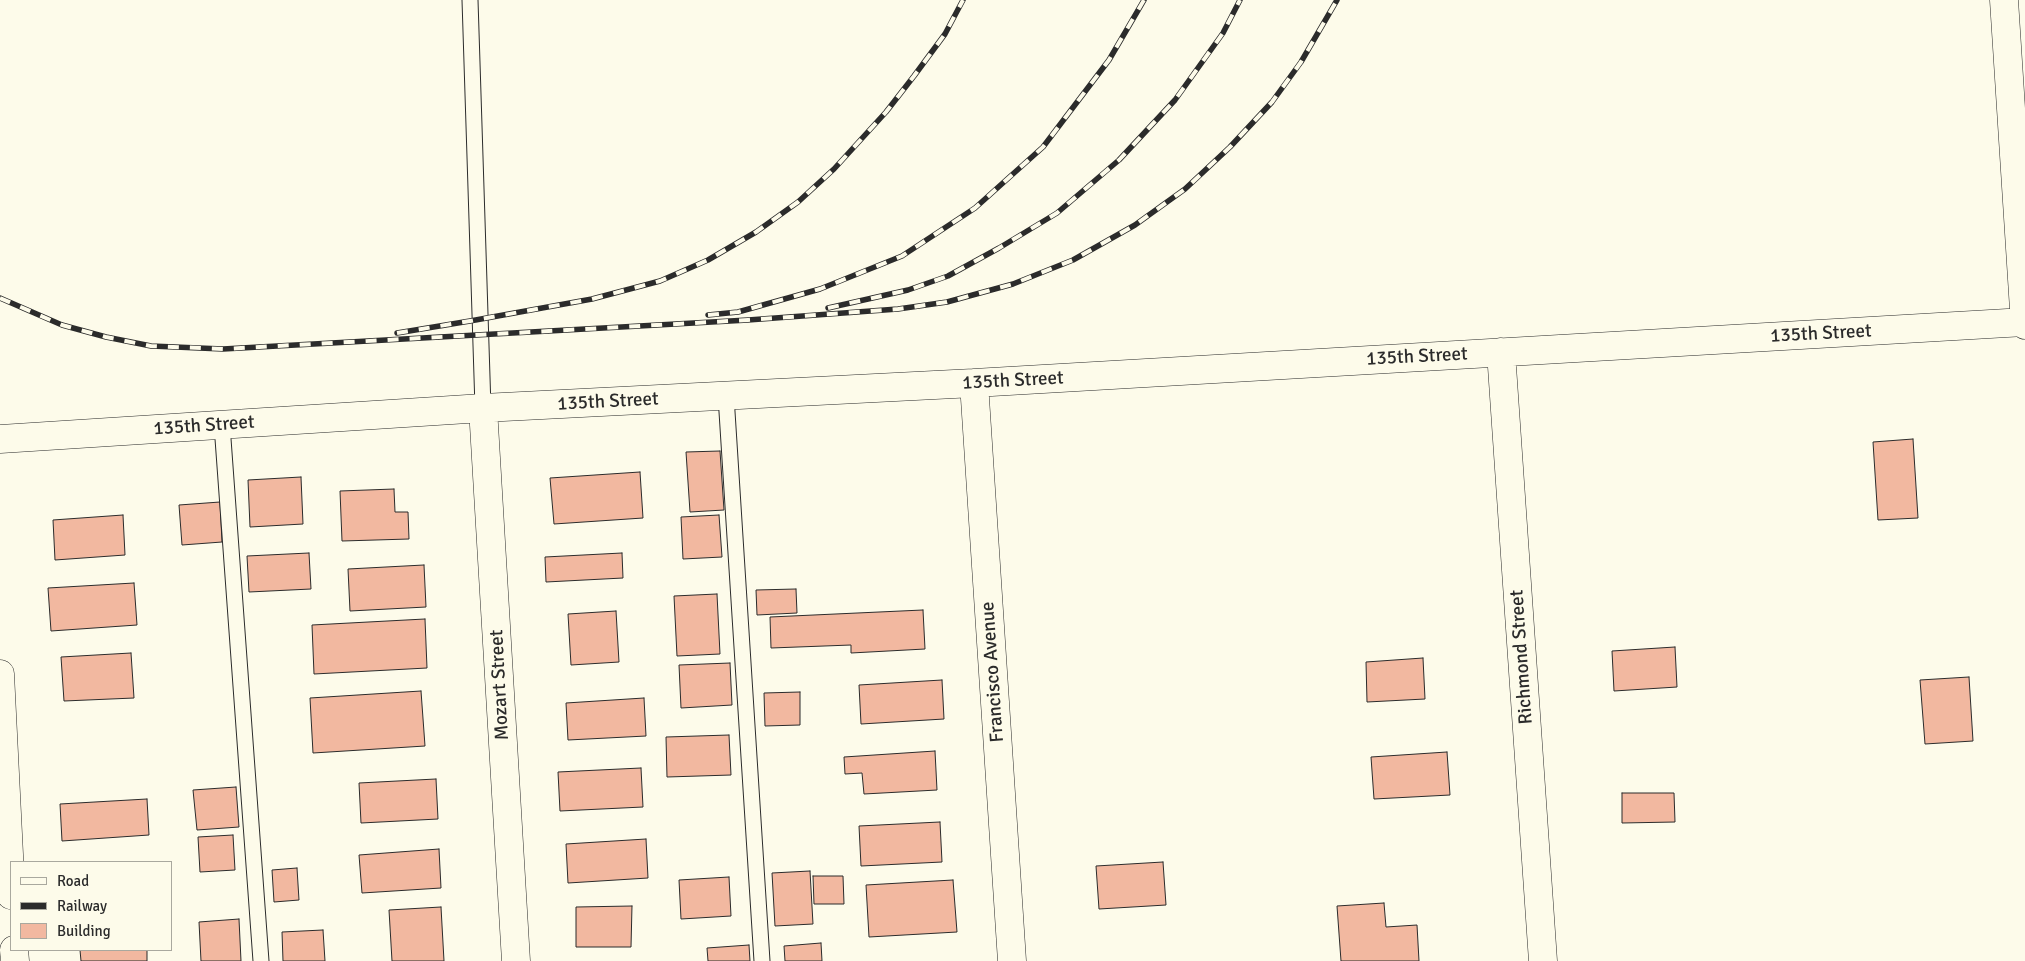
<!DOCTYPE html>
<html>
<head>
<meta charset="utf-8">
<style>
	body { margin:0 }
	#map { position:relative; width:2025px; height:961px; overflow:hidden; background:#fdfbea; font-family:Signika,sans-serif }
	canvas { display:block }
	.legend { position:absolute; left:10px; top:861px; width:162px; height:90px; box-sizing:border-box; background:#fdfbea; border:1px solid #a9a89e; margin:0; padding:6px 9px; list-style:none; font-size:15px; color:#2b2b2b }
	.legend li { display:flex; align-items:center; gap:10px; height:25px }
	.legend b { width:25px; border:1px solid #a9a89e }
</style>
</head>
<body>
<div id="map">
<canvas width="2025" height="961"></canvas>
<ul class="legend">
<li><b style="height:6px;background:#fdfbea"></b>Road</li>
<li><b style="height:6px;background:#2b2b2b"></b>Railway</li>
<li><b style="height:14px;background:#f2b8a0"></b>Building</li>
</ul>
</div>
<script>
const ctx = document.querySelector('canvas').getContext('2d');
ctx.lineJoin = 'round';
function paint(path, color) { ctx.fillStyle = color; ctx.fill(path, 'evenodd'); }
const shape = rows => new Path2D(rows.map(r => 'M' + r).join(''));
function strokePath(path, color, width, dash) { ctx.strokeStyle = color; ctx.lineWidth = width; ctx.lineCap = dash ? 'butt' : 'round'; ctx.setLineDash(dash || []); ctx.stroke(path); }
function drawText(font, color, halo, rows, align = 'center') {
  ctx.font = font + ' Signika,sans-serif'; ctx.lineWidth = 4; ctx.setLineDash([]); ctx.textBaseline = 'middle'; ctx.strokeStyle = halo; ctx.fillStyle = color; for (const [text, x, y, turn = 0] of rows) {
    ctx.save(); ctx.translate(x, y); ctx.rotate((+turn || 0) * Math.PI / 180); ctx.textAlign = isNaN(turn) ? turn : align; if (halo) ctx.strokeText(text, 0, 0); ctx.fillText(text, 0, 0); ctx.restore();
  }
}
const building = shape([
	[1913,439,1918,518,1878,520,1873,442,1913,439],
	[720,451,724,510,690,512,686,452,720,451],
	[640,472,643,518,554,524,550,478,640,472],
	[301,477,303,524,250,527,248,480,301,477],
	[394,489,395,512,408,512,409,539,342,541,340,491,394,489],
	[220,502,222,542,182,545,179,505,220,502],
	[123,515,125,555,55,560,53,520,123,515],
	[719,515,722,557,683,559,681,517,719,515],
	[309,553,311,589,249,592,247,556,309,553],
	[622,553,623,578,546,582,545,557,622,553],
	[424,565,426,607,350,611,348,569,424,565],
	[134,583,137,625,51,631,48,588,134,583],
	[796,589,797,613,757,615,756,590,796,589],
	[717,594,720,654,677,656,674,596,717,594],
	[923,610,925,649,851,653,851,645,771,648,770,617,923,610],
	[616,611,619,662,571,665,568,614,616,611],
	[425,619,427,668,314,674,312,625,425,619],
	[1675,647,1677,687,1614,691,1612,651,1675,647],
	[131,653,134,698,64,701,61,657,131,653],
	[1423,658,1425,699,1367,702,1366,662,1423,658],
	[730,663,732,705,681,708,679,665,730,663],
	[1969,677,1973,741,1925,744,1920,680,1969,677],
	[942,680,944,719,861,724,859,685,942,680],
	[421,691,425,746,313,753,310,698,421,691],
	[800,692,800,725,765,726,764,693,800,692],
	[644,698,646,736,568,740,566,703,644,698],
	[729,735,731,775,667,777,666,737,729,735],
	[935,751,937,790,864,794,862,773,845,774,844,757,935,751],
	[1447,752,1450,795,1374,799,1371,757,1447,752],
	[641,768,643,807,560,811,558,772,641,768],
	[436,779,438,819,361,823,359,783,436,779],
	[236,787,239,827,197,830,193,790,236,787],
	[1622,793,1674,793,1675,822,1622,823,1622,793],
	[147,799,149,835,62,841,60,804,147,799],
	[940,822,942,862,861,866,859,826,940,822],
	[233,835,235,870,200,872,198,837,233,835],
	[646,839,648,878,568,883,566,844,646,839],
	[439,849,441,888,362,893,359,855,439,849],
	[1163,862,1166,905,1099,909,1096,866,1163,862],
	[297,868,299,900,274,902,272,870,297,868],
	[810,871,813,924,775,926,772,873,810,871],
	[813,876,843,876,844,904,814,904,813,876],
	[729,877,731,916,681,919,679,880,729,877],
	[953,880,957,932,869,937,866,885,953,880],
	[1384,903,1386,927,1417,925,1419,961,1341,961,1337,906,1384,903],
	[632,906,631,947,576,947,576,907,632,906],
	[441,907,444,961,392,961,389,910,441,907],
	[239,919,241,961,201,961,199,922,239,919],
	[323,930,325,961,283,961,282,932,323,930],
	[821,943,822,961,785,961,784,946,821,943],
	[749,945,750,961,708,961,707,948,749,945],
	[80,950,147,950,147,961,81,961,80,950]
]);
const lane = shape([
	[470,0,483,408],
	[726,396,762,961],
	[222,425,261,961]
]);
const street = shape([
	[2004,0,2025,325],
	[1501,352,1543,961],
	[974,383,1012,961],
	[483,408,516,961],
	[0,439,483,408,974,383,2025,322],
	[0,674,11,895],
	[14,950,15,961]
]);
const rail = shape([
	[0,298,62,325,106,337,151,346,223,349,748,320,898,309,947,302,1013,284,1073,260,1135,225,1185,189,1230,147,1272,102,1301,62,1337,0],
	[828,308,908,290,948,276,999,248,1057,213,1119,160,1175,100,1223,33,1240,0],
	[708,315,738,312,820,289,902,256,975,208,1043,147,1109,60,1144,0],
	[397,333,470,321,592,299,660,281,708,260,756,232,798,202,834,169,886,112,914,76,945,34,963,0]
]);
const streetNames = [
	["135th Street",1821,334,-3],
	["135th Street",1417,357,-3],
	["135th Street",1013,381,-3],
	["135th Street",608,402,-3],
	["135th Street",204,426,-4],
	["Richmond Street",1522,657,-94],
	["Francisco Avenue",993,672,-94],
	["Mozart Street",500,685,-93]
];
paint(building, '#f2b8a0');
strokePath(building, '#2b2b2b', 1);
strokePath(lane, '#2b2b2b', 17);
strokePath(street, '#2b2b2b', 29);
strokePath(lane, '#fdfbea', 15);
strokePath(street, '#fdfbea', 28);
strokePath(rail, '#2b2b2b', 5.5);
strokePath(rail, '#fdfbea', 4, [11]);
drawText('19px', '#2b2b2b', '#fdfbea', streetNames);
</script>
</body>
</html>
